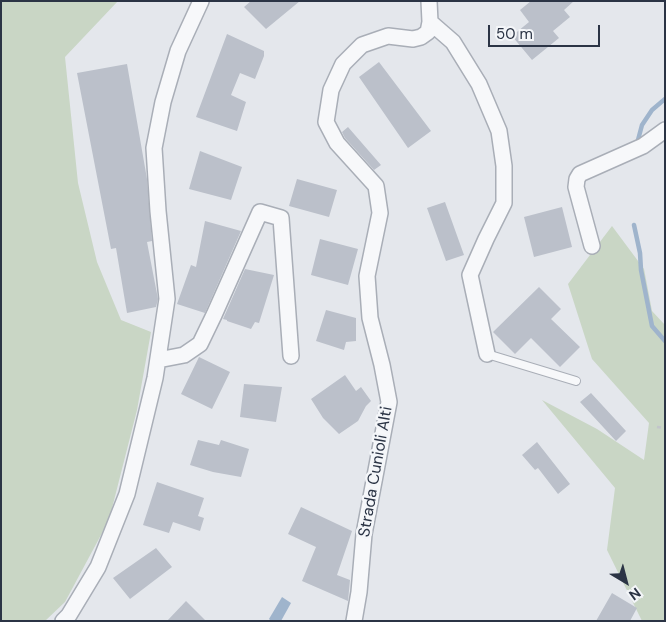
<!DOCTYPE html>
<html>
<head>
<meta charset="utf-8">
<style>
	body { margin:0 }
	#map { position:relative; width:666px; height:622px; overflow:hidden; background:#e4e7ec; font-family:"DM Sans",sans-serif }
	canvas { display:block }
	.frame { position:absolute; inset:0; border:2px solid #2b3445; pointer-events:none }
	.north { position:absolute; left:601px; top:557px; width:50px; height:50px; -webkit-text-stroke:4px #f4f6f9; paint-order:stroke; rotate:143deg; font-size:14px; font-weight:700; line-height:20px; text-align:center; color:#2b3445 }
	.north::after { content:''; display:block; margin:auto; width:18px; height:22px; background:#2b3445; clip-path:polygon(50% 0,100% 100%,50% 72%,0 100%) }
	.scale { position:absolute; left:488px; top:25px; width:112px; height:22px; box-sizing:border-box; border:2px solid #2b3445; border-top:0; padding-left:6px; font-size:15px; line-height:18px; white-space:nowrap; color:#2b3445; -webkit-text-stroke:4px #f4f6f9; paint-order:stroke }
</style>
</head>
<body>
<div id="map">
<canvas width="666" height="622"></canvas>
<div class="frame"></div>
<div class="north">N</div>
<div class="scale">50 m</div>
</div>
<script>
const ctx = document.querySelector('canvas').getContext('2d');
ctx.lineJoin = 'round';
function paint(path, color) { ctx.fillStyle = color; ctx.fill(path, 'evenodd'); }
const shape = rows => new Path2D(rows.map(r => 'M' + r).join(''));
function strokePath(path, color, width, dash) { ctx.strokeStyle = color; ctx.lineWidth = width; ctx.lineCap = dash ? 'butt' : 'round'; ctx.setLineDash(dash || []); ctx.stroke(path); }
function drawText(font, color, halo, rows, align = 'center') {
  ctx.font = font + ' "DM Sans",sans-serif'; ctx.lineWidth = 5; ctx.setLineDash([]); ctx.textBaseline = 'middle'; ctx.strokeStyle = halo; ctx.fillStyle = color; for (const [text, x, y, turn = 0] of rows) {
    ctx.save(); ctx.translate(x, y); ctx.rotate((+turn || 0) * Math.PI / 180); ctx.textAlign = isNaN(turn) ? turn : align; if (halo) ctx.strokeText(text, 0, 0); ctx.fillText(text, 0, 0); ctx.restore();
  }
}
const green = shape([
	[1,1,118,1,65,57,78,183,97,262,121,320,151,332,137,410,109,520,65,602,45,621,1,621],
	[612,226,644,269,652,311,665,325,665,621,642,621,607,550,615,488,542,400,597,429,644,460,649,423,592,359,568,284]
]);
const water = shape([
	[282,597,291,603,281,621,271,621,269,619]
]);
const stream = shape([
	[638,140,642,125,652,110,665,99],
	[634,225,640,253,641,270,652,326,665,341]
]);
const building = shape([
	[251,1,300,1,266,29,244,7],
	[531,1,574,1,564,10,570,17,553,31,559,38,532,60,512,36,529,22,520,10],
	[227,34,264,51,264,56,255,79,240,73,231,95,246,102,237,131,196,117],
	[379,62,431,131,408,148,359,77],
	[127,64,147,179,152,241,147,242,158,299,156,307,127,313,116,248,111,249,77,73],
	[348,127,381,165,374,170,345,138,342,132],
	[200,151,242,167,231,200,189,189],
	[297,179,337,190,329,217,289,206],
	[445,202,464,255,446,261,427,208],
	[562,207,572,247,534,257,524,217],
	[205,221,241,231,205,313,177,304,191,265,196,267],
	[320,239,358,249,348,285,311,275],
	[245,269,274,275,259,323,255,322,251,329,227,321,227,320,223,319],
	[539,287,561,309,551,319,580,347,560,367,531,338,515,354,493,332],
	[326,310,356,318,356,341,346,342,344,350,316,341],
	[199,357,230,372,212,409,181,394],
	[345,375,356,391,361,387,371,401,366,406,358,421,339,434,323,418,311,399],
	[244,384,282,387,276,422,240,417],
	[591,393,626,431,616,441,580,402],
	[198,440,219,445,221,440,249,449,241,477,213,472,190,465],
	[537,442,570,484,558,494,538,468,535,470,522,455],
	[157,482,204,498,198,516,204,518,200,531,173,522,169,533,143,525],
	[301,507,352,531,337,575,350,580,348,601,302,581,316,547,288,534],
	[156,548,172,567,130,599,113,578],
	[612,593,637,608,630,621,596,621],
	[186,601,206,621,167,621]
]);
const path = shape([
	[657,427,665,428]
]);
const service = shape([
	[487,354,576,381]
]);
const minor = shape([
	[430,22,453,42,479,84,499,131,504,166,504,203,486,239,470,275,487,354],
	[592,246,576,187,577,179,580,174,643,146,665,130],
	[158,360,184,355,200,344,214,315,260,212,281,218,291,356],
	[63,621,69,615,98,567,127,494,155,378,167,299,158,211,154,148,163,102,178,51,201,1],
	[354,621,359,592,364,534,389,402,382,365,370,318,367,276,380,213,376,186,337,143,326,122,331,90,343,64,362,45,388,36,413,39,421,37,428,32,430,22,429,1]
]);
const streetNames = [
	["Strada Cunioli Alti",376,472,-80]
];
paint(green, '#c9d6c5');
paint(water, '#9fb4cc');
strokePath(stream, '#9fb4cc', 4.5);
paint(building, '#bbc0ca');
strokePath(service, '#a9aeb7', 10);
strokePath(minor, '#a9aeb7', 18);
strokePath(path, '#c2c5cb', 2.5, [4, 4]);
strokePath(service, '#f7f8fa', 8);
strokePath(minor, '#f7f8fa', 15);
drawText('16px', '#2b3445', '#f4f6f9', streetNames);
</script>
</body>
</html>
